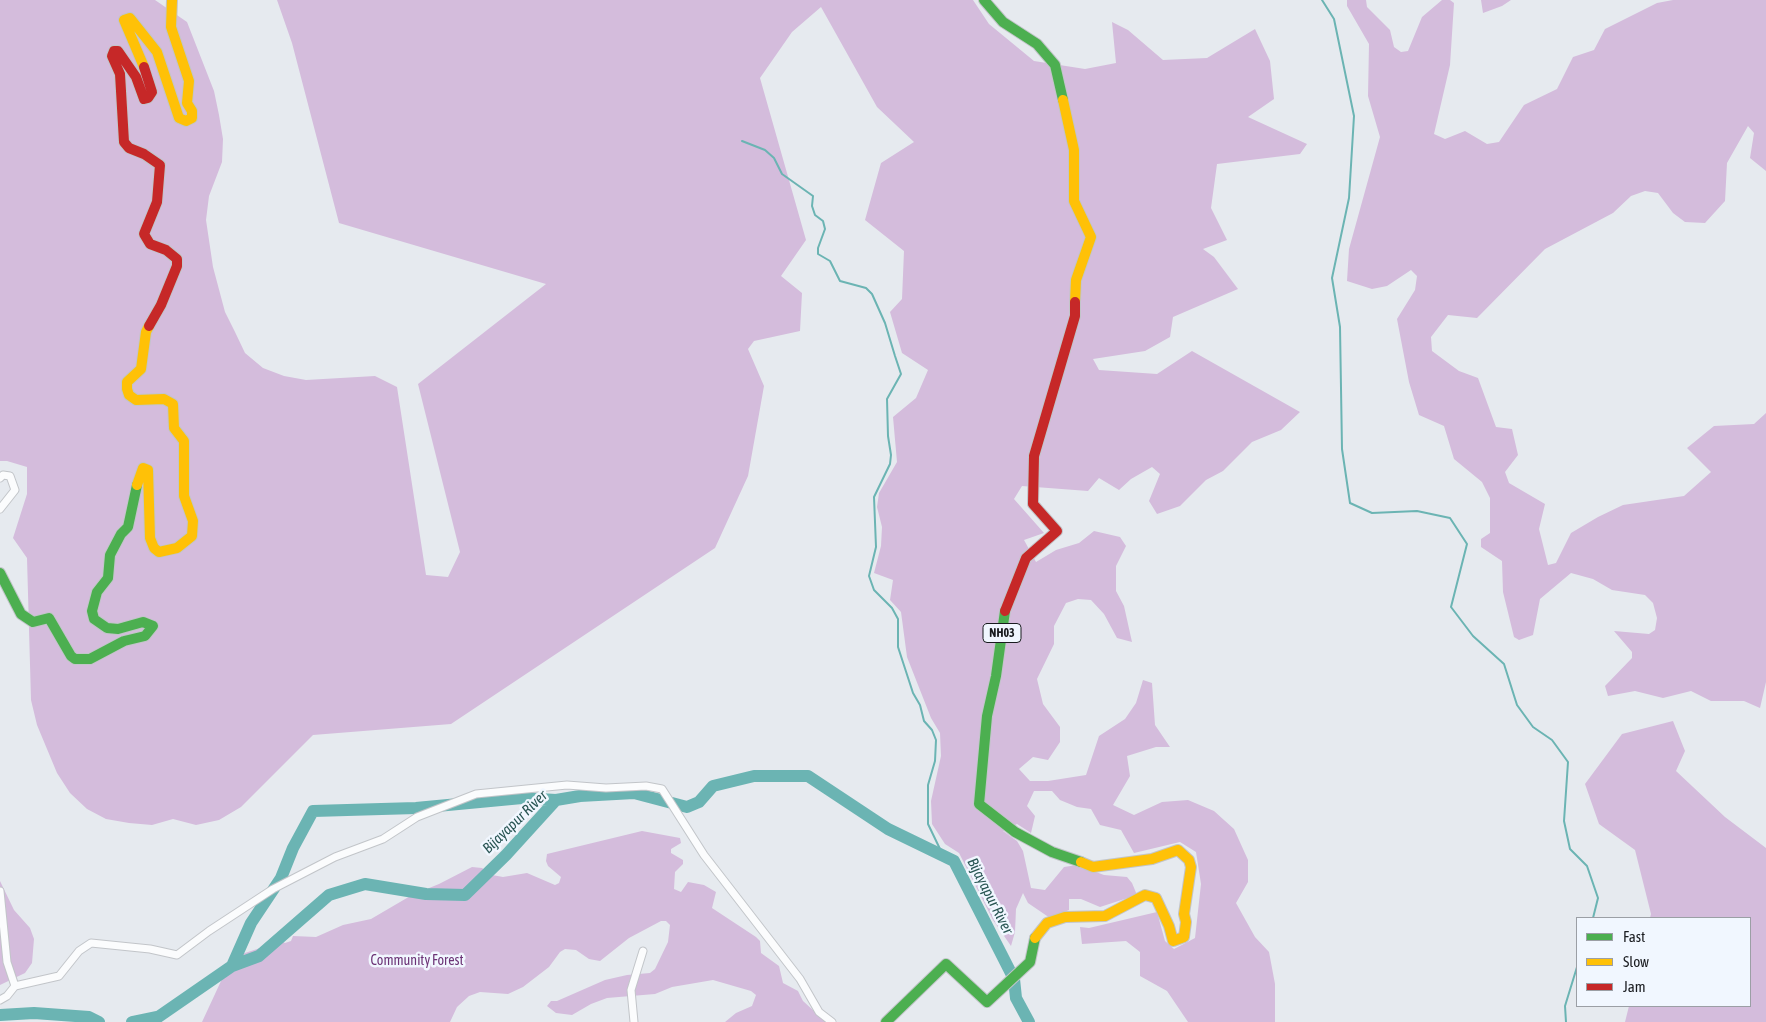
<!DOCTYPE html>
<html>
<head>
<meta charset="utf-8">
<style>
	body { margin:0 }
	#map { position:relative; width:1766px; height:1022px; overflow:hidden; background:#e6eaef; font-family:"Asap Condensed",sans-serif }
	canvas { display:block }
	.legend { position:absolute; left:1576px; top:917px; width:175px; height:90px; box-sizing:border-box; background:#f1f7ff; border:1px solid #9b9fa5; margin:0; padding:6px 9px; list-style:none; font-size:15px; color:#191b1f }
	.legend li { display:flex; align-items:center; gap:10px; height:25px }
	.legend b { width:25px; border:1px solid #9b9fa5 }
</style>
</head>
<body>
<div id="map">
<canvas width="1766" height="1022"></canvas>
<ul class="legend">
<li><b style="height:6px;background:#4caf50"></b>Fast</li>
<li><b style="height:6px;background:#ffc107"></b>Slow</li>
<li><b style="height:6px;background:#c62828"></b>Jam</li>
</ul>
</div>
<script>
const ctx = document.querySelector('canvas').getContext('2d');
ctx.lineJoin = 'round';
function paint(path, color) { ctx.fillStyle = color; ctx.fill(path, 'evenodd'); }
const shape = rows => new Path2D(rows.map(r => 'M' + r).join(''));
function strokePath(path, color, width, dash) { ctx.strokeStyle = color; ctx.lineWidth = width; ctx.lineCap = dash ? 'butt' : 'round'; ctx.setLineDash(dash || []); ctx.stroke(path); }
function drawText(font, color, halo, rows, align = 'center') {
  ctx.font = font + ' "Asap Condensed",sans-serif'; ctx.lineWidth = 5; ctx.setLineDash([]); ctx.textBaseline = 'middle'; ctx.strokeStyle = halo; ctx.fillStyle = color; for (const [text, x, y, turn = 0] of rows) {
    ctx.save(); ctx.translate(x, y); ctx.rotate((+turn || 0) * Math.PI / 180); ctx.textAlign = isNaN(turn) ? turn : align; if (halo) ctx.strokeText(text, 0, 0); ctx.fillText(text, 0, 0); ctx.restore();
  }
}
const forest = shape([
	[0,0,155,0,187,22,214,91,219,115,223,139,222,162,209,196,206,220,213,267,225,312,235,332,245,353,263,368,284,376,306,380,375,376,397,387,426,575,448,577,460,552,418,384,546,284,339,223,292,43,277,0,973,0,989,24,1034,61,1085,69,1116,63,1112,22,1128,30,1163,60,1207,58,1255,29,1270,61,1274,99,1248,117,1307,144,1300,154,1217,164,1211,208,1227,240,1203,249,1214,257,1238,289,1173,317,1170,337,1145,351,1093,359,1099,370,1157,374,1192,351,1300,412,1281,430,1252,442,1223,471,1206,480,1180,506,1157,514,1149,501,1160,474,1152,467,1131,479,1119,490,1099,478,1088,491,1022,486,1014,499,1044,533,1024,540,1036,562,1056,550,1079,543,1094,531,1120,537,1126,546,1116,566,1116,591,1124,606,1132,642,1117,638,1104,614,1091,600,1078,599,1066,603,1054,626,1054,644,1037,679,1043,704,1060,727,1060,742,1048,760,1033,757,1019,769,1030,781,1048,781,1086,775,1099,736,1125,719,1136,703,1143,680,1152,683,1155,725,1170,747,1156,747,1127,756,1130,776,1113,805,1134,815,1162,802,1188,800,1214,811,1234,829,1248,860,1248,882,1236,903,1255,937,1269,952,1275,984,1275,1022,1188,1022,1167,991,1140,976,1140,952,1126,941,1082,944,1080,927,1089,928,1157,912,1165,941,1174,949,1195,938,1201,884,1196,852,1180,842,1134,853,1121,830,1100,825,1091,809,1077,807,1060,800,1052,791,1034,791,1027,806,1035,816,1031,833,1017,824,1003,831,1017,841,1023,851,1031,888,1045,890,1064,867,1077,865,1104,875,1127,877,1132,883,1137,895,1100,907,1081,899,1069,899,1069,910,1050,918,1028,903,1023,893,1016,909,1015,932,1011,946,993,920,959,853,945,844,932,824,931,801,941,756,940,733,931,718,907,657,901,612,890,600,893,580,874,573,881,546,882,527,877,507,879,493,897,462,893,417,916,398,928,370,902,353,890,312,902,299,904,251,865,220,881,163,914,142,877,107,821,7,792,32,760,78,806,240,781,276,802,293,800,331,754,341,748,349,764,386,748,476,715,548,451,724,313,735,241,807,219,820,196,825,173,819,152,825,129,823,106,819,87,809,70,793,57,773,37,725,31,700,27,558,13,538,27,494,27,467,7,461,0,461],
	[1347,0,1366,0,1367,7,1390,30,1394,47,1401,52,1408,51,1422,17,1442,0,1450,0,1454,3,1450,65,1434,134,1445,139,1465,131,1487,144,1499,142,1524,105,1557,89,1573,57,1594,50,1605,29,1657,3,1673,0,1766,0,1766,171,1750,158,1754,133,1748,126,1727,163,1725,201,1705,223,1685,222,1673,213,1658,193,1645,191,1631,196,1613,213,1545,249,1477,318,1448,315,1431,337,1432,351,1459,371,1478,378,1496,427,1512,429,1518,455,1505,472,1509,483,1545,504,1539,529,1548,565,1556,563,1571,533,1598,517,1623,505,1684,496,1711,472,1687,448,1714,426,1754,424,1766,413,1766,682,1760,708,1744,701,1711,701,1691,691,1663,698,1635,691,1608,696,1605,686,1632,658,1632,652,1614,631,1649,634,1655,630,1657,618,1653,603,1645,595,1612,590,1593,579,1571,573,1540,599,1533,635,1519,640,1514,637,1503,592,1502,561,1481,547,1481,539,1490,533,1490,498,1482,482,1454,459,1444,426,1419,415,1409,382,1397,319,1415,290,1417,276,1411,270,1387,286,1372,289,1347,281,1349,249,1380,137,1368,96,1369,44,1347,6],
	[1481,0,1511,0,1502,6,1483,13],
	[1673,721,1685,751,1676,771,1725,817,1766,848,1766,1022,1625,1022,1629,1006,1750,1006,1750,918,1650,918,1651,914,1635,850,1599,824,1585,784,1622,734],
	[642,831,680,838,681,843,671,849,671,853,683,860,683,864,675,872,674,889,681,892,688,882,704,885,716,892,712,908,756,937,760,941,761,953,779,966,783,983,798,991,803,1001,826,1022,725,1022,736,1013,752,1006,756,995,751,991,713,980,672,987,655,994,607,998,591,1004,572,1015,556,1013,547,1006,551,1001,557,1001,605,980,627,975,650,973,655,969,668,942,670,925,666,921,661,921,629,938,600,961,589,959,576,950,565,949,560,952,549,967,523,987,508,994,480,992,469,996,457,1007,450,1022,202,1022,228,966,239,955,260,948,275,937,285,943,291,941,293,936,316,937,343,925,371,919,412,895,439,884,472,867,482,868,492,875,503,877,527,873,555,885,559,883,561,877,548,866,546,861,547,854],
	[0,881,14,910,30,928,34,939,32,963,25,973,0,985]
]);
const stream = shape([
	[1322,0,1334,19,1354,116,1349,198,1332,278,1340,327,1342,449,1350,503,1372,513,1417,511,1450,518,1467,544,1451,607,1473,636,1504,664,1517,705,1533,727,1552,740,1568,762,1564,821,1570,849,1587,866,1598,898,1593,918],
	[742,141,765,150,774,158,782,174,813,196,812,206,815,215,823,221,825,229,818,248,818,254,830,261,840,281,866,288,872,294,885,323,895,356,901,374,887,399,888,436,891,455,890,464,874,497,876,547,869,576,874,590,892,608,898,619,898,647,913,693,920,705,924,721,932,730,936,740,935,761,928,785,928,824,940,849,954,861],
	[1566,1022,1565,1006,1577,967]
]);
const river = shape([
	[232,966,251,923,281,878,293,848,313,811,416,808,522,798,556,800],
	[0,1015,34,1013,89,1017,99,1022],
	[132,1022,156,1017],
	[151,1022,232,966,259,956,329,895,365,884,426,894,465,895,506,855,556,800,580,796,634,793,687,807,699,802,713,786,754,776,808,776,888,829,954,861,1014,979,1016,998,1029,1022]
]);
const street = shape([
	[0,478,3,475,10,476,15,490,0,509],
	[0,891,7,962,15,986],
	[0,1000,7,996,15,986,59,976,79,951,91,943,150,949,177,955,209,931,273,889,335,857,383,839,417,817,476,794,567,785,606,788,646,786,662,789,704,855,800,979,819,1012,832,1022],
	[634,1022,631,990,643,951]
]);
const fast = shape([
	[984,0,1003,22,1037,44,1055,65,1063,100],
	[0,573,21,614,33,622,49,618,71,656,75,659,90,659,124,641,145,636,153,626,143,622,118,629,107,628,94,619,92,611,97,592,108,578,110,555,121,534,128,527,137,485],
	[1005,611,996,676,987,716,979,804,1015,832,1052,852,1081,862],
	[886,1022,946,964,987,1002,1030,962,1035,938]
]);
const slow = shape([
	[144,67,124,20,130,18,157,52,179,118,186,121,192,118,192,111,187,103,189,81,171,27,172,0],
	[1063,100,1074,150,1074,201,1091,237,1076,280,1075,302],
	[137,485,143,468,148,470,150,538,154,548,159,552,177,548,192,536,193,521,184,496,184,441,174,428,173,404,164,399,136,400,129,395,127,389,127,382,141,369,146,332,149,326],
	[1035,938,1047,923,1065,917,1105,916,1145,895,1156,898,1169,926,1173,941,1184,937,1186,922,1184,914,1191,867,1189,860,1178,850,1152,859,1093,867,1081,862]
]);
const jam = shape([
	[144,67,152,92,148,98,144,99,136,77,118,51,114,51,112,56,120,74,124,142,129,148,144,154,160,165,157,202,144,234,150,244,166,250,177,259,177,266,161,305,149,326],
	[1005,611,1026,558,1057,531,1033,504,1034,456,1075,316,1075,302]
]);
const shields = [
	[1002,633,38]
];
const shieldNames = [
	["NH03",1002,633]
];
const parkNames = [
	["Community Forest",417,961]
];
const waterNames = [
	["Bijayapur River",515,822,-44],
	["Bijayapur River",990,896,63]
];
paint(forest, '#d4bcdc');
strokePath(stream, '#6bb4b3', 2);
strokePath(river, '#6bb4b3', 12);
strokePath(street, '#c2c5c9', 9);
strokePath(fast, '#c2c5c9', 12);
strokePath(slow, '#c2c5c9', 12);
strokePath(jam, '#c2c5c9', 12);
strokePath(street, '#fbfcfd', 7);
strokePath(fast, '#4caf50', 10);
strokePath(slow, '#ffc107', 10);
strokePath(jam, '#c62828', 10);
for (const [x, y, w] of shields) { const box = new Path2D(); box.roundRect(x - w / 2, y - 9.5, w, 19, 4); ctx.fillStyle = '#f1f7ff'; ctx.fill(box); strokePath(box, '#191b1f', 1); }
drawText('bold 12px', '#191b1f', null, shieldNames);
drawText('14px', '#6c3376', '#f1f7ff', parkNames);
drawText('italic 15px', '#2a5654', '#f1f7ff', waterNames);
</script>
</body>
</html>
